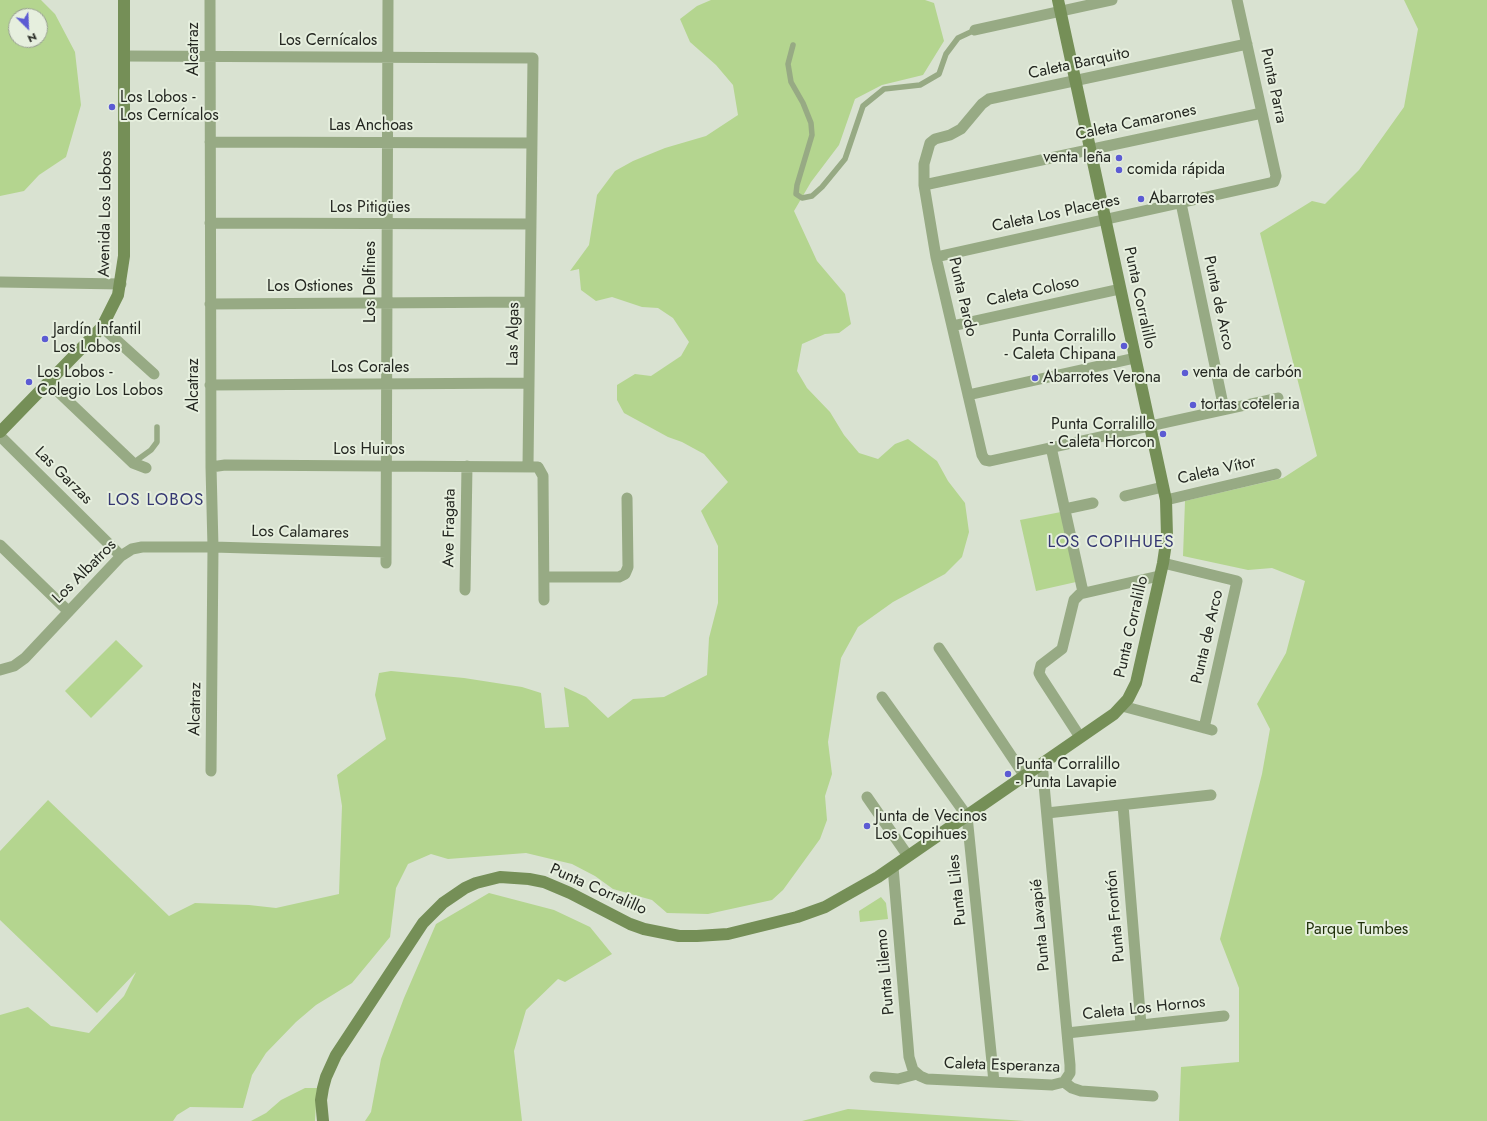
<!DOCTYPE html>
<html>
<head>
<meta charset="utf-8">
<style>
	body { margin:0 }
	#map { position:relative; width:1487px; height:1121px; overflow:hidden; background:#d9e2d1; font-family:Jost,sans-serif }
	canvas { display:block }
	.north { position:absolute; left:8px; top:8px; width:40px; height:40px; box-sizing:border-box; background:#e6efde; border:1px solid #989f92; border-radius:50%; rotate:156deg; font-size:11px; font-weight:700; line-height:16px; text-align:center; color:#242721 }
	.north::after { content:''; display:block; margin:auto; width:14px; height:18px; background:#5c5bd3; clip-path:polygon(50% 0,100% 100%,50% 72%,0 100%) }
</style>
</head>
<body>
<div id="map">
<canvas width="1487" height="1121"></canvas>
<div class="north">N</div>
</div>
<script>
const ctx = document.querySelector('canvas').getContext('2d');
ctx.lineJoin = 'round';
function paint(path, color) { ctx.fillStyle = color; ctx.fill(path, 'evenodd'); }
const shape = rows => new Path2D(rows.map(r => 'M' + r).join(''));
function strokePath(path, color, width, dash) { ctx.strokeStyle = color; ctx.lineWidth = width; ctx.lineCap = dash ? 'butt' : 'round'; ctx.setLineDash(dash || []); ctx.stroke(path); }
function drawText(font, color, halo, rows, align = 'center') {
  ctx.font = font + ' Jost,sans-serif'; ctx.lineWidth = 4; ctx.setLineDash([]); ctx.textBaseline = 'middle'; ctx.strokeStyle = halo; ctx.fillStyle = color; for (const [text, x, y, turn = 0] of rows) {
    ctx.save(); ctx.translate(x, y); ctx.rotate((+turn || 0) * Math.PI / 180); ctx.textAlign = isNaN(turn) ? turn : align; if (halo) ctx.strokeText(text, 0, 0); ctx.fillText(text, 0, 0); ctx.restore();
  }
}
const green = shape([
	[0,0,41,0,55,14,75,52,81,105,66,157,39,175,24,191,0,196],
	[16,16,40,16,40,40,16,40],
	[711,0,925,0,934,3,944,41,923,75,882,85,855,99,839,145,811,182,794,211,817,261,845,294,851,324,839,333,825,334,802,344,797,371,807,388,830,412,844,435,859,453,878,459,895,444,908,439,937,461,948,481,965,503,969,532,962,557,945,574,893,602,858,627,841,658,828,742,832,774,825,796,827,820,820,839,783,890,772,900,708,914,667,913,652,900,613,889,595,876,572,864,526,853,448,859,431,854,408,864,396,888,390,937,352,983,316,1005,296,1022,266,1053,252,1075,243,1108,190,1107,177,1115,173,1121,0,1121,0,1015,28,1007,51,1026,89,1033,124,996,136,972,97,1013,0,920,0,851,48,800,169,916,195,903,249,905,276,908,339,894,342,806,337,775,386,739,375,695,379,673,391,671,464,678,522,687,541,693,545,728,569,727,564,687,586,697,608,718,633,699,664,697,707,675,709,638,718,603,718,546,701,511,728,482,704,454,682,442,668,437,624,413,617,400,617,385,635,374,651,376,681,356,689,342,673,318,658,308,642,307,612,297,596,301,581,290,579,269,570,271,589,245,597,195,615,171,633,161,665,148,706,136,738,115,733,85,716,65,690,42,680,19,697,6],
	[1404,0,1487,0,1487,1121,1179,1121,1181,1067,1239,1062,1239,988,1220,939,1262,774,1270,729,1257,704,1286,653,1305,581,1272,568,1248,570,1183,556,1185,501,1283,478,1317,456,1260,233,1312,201,1325,204,1359,170,1404,107,1418,29],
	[1061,512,1076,582,1036,591,1020,520],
	[116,640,143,666,91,718,65,691],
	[489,893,554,910,590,927,612,954,565,982,558,979,526,1010,514,1051,522,1121,365,1121,371,1112,381,1059,404,998,436,924],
	[881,897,886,903,888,919,860,922,859,911],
	[305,1088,317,1088,315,1121,251,1121,266,1113,281,1100],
	[848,1109,1025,1121,802,1121]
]);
const lane = shape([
	[793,45,788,64,791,82,803,103,811,123,812,135,797,185,796,194,802,198,812,196,822,187,845,159,863,106,884,89,920,85,939,74,946,54,958,38,975,30],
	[133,463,151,450,157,442,157,427]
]);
const street = shape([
	[210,0,211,467,213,547,211,771],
	[975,30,1112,0],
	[1247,44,989,99,982,104,961,129,950,135,935,139,930,143,924,164,924,185,936,257,982,455,985,460,990,461,1278,398],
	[124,56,533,58,528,466],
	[210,142,532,143],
	[924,185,1262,113],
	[1181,203,1224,409],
	[210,223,531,224],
	[936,257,1274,182,1276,176,1237,0],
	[0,282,121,284],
	[210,304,530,302],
	[952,326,1120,289],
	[102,327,154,374],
	[48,382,133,463,146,468],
	[210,385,529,383],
	[968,395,1135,358],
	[0,436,121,556],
	[1051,447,1083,592],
	[211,467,225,465,538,467,543,476,544,600],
	[1125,496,1163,487],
	[1166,500,1276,474],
	[1065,509,1093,503],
	[0,545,68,611],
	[386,563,388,0],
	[1163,563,1237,581,1204,728],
	[544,577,619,577,625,574,628,567,627,498],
	[465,590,467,466],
	[939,648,1024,775],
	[0,670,14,666,25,658,121,556,132,549,142,547,213,547,386,552],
	[882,697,967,816,994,1082],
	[1122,706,1212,730],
	[1080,737,1041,677,1039,673,1041,665,1062,649,1074,600,1080,594,1159,576],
	[867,797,908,856],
	[1123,805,1141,1025],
	[1047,813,1211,795],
	[893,867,909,1057,913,1070,920,1076,927,1079,1052,1085,1064,1082,1070,1073,1070,1065,1042,763],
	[1067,1033,1224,1016],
	[875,1077,898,1079,917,1074],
	[1064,1082,1072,1088,1081,1091,1153,1096]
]);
const secondary = shape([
	[0,432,102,327,118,295,124,256,124,0],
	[323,1121,321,1100,323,1088,326,1077,336,1055,423,923,443,903,465,888,476,883,500,877,529,879,544,882,570,893,630,924,644,929,679,936,697,936,728,934,797,917,825,907,878,877,1114,714,1128,699,1136,683,1163,563,1167,536,1166,500,1058,0]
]);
const markers = [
	[112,107,4,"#5c5bd3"],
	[1119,158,4,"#5c5bd3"],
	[1119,170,4,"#5c5bd3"],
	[1141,199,4,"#5c5bd3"],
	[45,339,4,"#5c5bd3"],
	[1124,346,4,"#5c5bd3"],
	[1185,373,4,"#5c5bd3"],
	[1035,378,4,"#5c5bd3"],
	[29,382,4,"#5c5bd3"],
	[1193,405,4,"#5c5bd3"],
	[1163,434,4,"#5c5bd3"],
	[1008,774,4,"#5c5bd3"],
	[867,826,4,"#5c5bd3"]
];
const streetNames = [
	["Los Cernícalos",328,41],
	["Alcatraz",194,49,-90],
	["Caleta Barquito",1079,64,-12],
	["Punta Parra",1273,86,78],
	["Caleta Camarones",1136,123,-12],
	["Las Anchoas",371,126],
	["Los Pitigües",370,208],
	["Avenida Los Lobos",106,214,-89],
	["Caleta Los Placeres",1056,214,-12],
	["Los Delfines",371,282,-90],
	["Los Ostiones",310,287],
	["Caleta Coloso",1033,292,-12],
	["Punta Pardo",962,297,77],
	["Punta Corralillo",1139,298,78],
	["Punta de Arco",1218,303,78],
	["Las Algas",514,334,-89],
	["Los Corales",370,368],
	["Alcatraz",194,385,-90],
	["Los Huiros",369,450],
	["Caleta Vítor",1217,471,-13],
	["Las Garzas",63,476,45],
	["Ave Fragata",450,528,-89],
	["Los Calamares",300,533,1],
	["Los Albatros",85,572,-45],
	["Punta Corralillo",1132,627,-77],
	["Punta de Arco",1208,637,-77],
	["Alcatraz",196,709,-89],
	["Punta Corralillo",598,890,24],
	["Punta Liles",958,890,-96],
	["Punta Frontón",1116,916,-95],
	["Punta Lavapié",1041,925,-95],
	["Punta Lilemo",886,972,-95],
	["Caleta Los Hornos",1144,1009,-6],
	["Caleta Esperanza",1002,1066,2]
];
const poiNames = [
	["Los Lobos -",120,98],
	["Los Cernícalos",120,116],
	["venta leña",1111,158,"right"],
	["comida rápida",1127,170],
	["Abarrotes",1149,199],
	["Jardín Infantil",53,330],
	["Los Lobos",53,348],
	["Punta Corralillo",1116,337,"right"],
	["- Caleta Chipana",1116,355,"right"],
	["Los Lobos -",37,373],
	["Colegio Los Lobos",37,391],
	["venta de carbón",1193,373],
	["Abarrotes Verona",1043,378],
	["tortas coteleria",1201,405],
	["Punta Corralillo",1155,425,"right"],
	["- Caleta Horcon",1155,443,"right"],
	["Punta Corralillo",1016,765],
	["- Punta Lavapie",1016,783],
	["Junta de Vecinos",875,817],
	["Los Copihues",875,835]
];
const parkNames = [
	["Parque Tumbes",1357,930]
];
const neighbourhoodNames = [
	["LOS LOBOS",156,501],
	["LOS COPIHUES",1111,543]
];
paint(green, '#b4d58f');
strokePath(lane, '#97aa84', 5.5);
strokePath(street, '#97aa84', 11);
strokePath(secondary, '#758f57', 12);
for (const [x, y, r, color] of markers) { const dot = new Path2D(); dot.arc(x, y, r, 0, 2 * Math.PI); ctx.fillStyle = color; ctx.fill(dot); strokePath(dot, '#e6efde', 1.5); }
drawText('16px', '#242721', '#e6efde', streetNames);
drawText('16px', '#242721', '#e6efde', poiNames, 'left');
drawText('16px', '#1f2f09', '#e6efde', parkNames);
ctx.letterSpacing = '1px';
drawText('17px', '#353772', '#e6efde', neighbourhoodNames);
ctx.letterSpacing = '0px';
</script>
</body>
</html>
